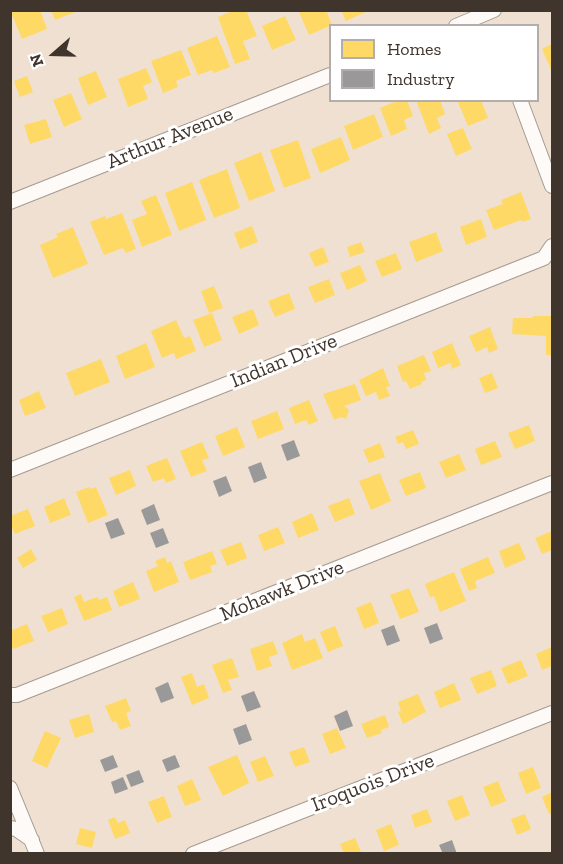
<!DOCTYPE html>
<html>
<head>
<meta charset="utf-8">
<style>
	body { margin:0 }
	#map { position:relative; width:563px; height:864px; overflow:hidden; background:#efe0d2; font-family:"Zilla Slab",serif }
	canvas { display:block }
	.frame { position:absolute; inset:0; border:12px solid #40352c; pointer-events:none }
	.legend { position:absolute; left:329px; top:24px; width:210px; height:78px; box-sizing:border-box; background:#fff; border:2px solid #b3aeab; margin:0; padding:8px 10px; list-style:none; font-size:18px; color:#40352c }
	.legend li { display:flex; align-items:center; gap:12px; height:30px }
	.legend b { width:30px; border:2px solid #b3aeab }
	.north { position:absolute; left:24px; top:24px; width:60px; height:60px; -webkit-text-stroke:4px #fff; paint-order:stroke; rotate:250deg; font-size:16px; font-weight:700; line-height:24px; text-align:center; color:#40352c }
	.north::after { content:''; display:block; margin:auto; width:21px; height:27px; background:#40352c; clip-path:polygon(50% 0,100% 100%,50% 72%,0 100%) }
</style>
</head>
<body>
<div id="map">
<canvas width="563" height="864"></canvas>
<div class="frame"></div>
<ul class="legend">
<li><b style="height:16px;background:#ffd966"></b>Homes</li>
<li><b style="height:16px;background:#999"></b>Industry</li>
</ul>
<div class="north">N</div>
</div>
<script>
const ctx = document.querySelector('canvas').getContext('2d');
ctx.lineJoin = 'round';
function paint(path, color) { ctx.fillStyle = color; ctx.fill(path, 'evenodd'); }
const shape = rows => new Path2D(rows.map(r => 'M' + r).join(''));
function strokePath(path, color, width, dash) { ctx.strokeStyle = color; ctx.lineWidth = width; ctx.lineCap = dash ? 'butt' : 'round'; ctx.setLineDash(dash || []); ctx.stroke(path); }
function drawText(font, color, halo, rows, align = 'center') {
  ctx.font = font + ' "Zilla Slab",serif'; ctx.lineWidth = 6; ctx.setLineDash([]); ctx.textBaseline = 'middle'; ctx.strokeStyle = halo; ctx.fillStyle = color; for (const [text, x, y, turn = 0] of rows) {
    ctx.save(); ctx.translate(x, y); ctx.rotate((+turn || 0) * Math.PI / 180); ctx.textAlign = isNaN(turn) ? turn : align; if (halo) ctx.strokeText(text, 0, 0); ctx.fillText(text, 0, 0); ctx.restore();
  }
}
const homes = shape([
	[10,10,40,10,47,29,22,39],
	[51,10,78,10,78,11,55,20],
	[235,10,246,10,257,36,243,41,250,59,235,64,218,17],
	[298,10,326,10,332,25,309,35],
	[341,10,370,10,346,21],
	[285,16,296,40,272,50,262,26],
	[217,36,230,67,214,73,212,70,198,75,187,48],
	[552,44,552,72,542,49],
	[181,50,191,75,176,81,178,87,163,93,151,61],
	[146,68,152,82,143,86,148,99,128,107,118,79],
	[96,71,107,97,88,105,78,78],
	[27,76,33,92,20,97,14,81],
	[71,93,82,119,64,127,53,100],
	[399,100,407,100,413,116,404,120,407,129,391,136,380,108],
	[416,100,440,100,445,114,437,118,441,128,429,134],
	[457,100,481,100,488,118,468,126],
	[374,114,383,137,353,150,344,126],
	[46,119,52,137,30,144,24,125],
	[463,128,472,149,456,156,447,134],
	[341,137,350,160,320,173,311,149],
	[298,140,311,178,284,188,270,150],
	[261,152,275,191,249,201,234,163],
	[227,169,240,208,214,218,199,180],
	[192,182,206,220,179,231,165,193],
	[521,192,531,219,522,222,521,220,494,230,486,210,503,204,501,200],
	[156,195,172,235,142,247,132,220,147,214,141,201],
	[122,213,136,249,126,253,123,248,104,255,90,222,105,216,106,219],
	[481,219,487,237,466,245,460,227],
	[252,226,258,242,240,249,234,233],
	[73,227,88,264,53,278,40,245,58,237,56,234],
	[436,232,443,251,416,262,409,242],
	[361,242,365,252,350,257,347,247],
	[323,247,329,262,315,267,309,253],
	[396,253,402,269,382,277,375,261],
	[360,265,367,281,347,290,340,273],
	[329,279,335,295,315,303,308,287],
	[214,286,223,308,209,313,201,291],
	[289,293,295,309,275,317,268,301],
	[253,309,259,325,239,334,232,317],
	[212,313,222,340,204,347,193,320],
	[533,316,552,316,552,355,546,355,546,336,512,334,513,318,532,318],
	[176,320,184,338,190,336,196,351,176,359,174,353,162,358,151,331],
	[490,327,498,349,489,353,487,347,476,352,469,336],
	[146,343,155,367,125,379,116,356],
	[452,343,461,365,452,369,450,363,438,368,432,352],
	[424,355,431,371,424,373,426,380,421,382,422,384,410,389,406,381,403,382,397,366],
	[101,359,110,382,75,396,66,373],
	[383,368,390,386,386,387,390,396,379,400,376,392,366,396,359,380],
	[492,373,498,388,485,393,479,378],
	[355,384,361,400,344,406,349,410,346,419,341,417,334,420,323,394],
	[39,391,46,408,25,416,19,400],
	[309,400,318,421,309,425,306,420,295,424,289,408],
	[277,411,284,429,258,439,251,421],
	[529,425,535,441,515,449,508,433],
	[237,427,245,447,223,456,215,436],
	[413,430,419,444,406,449,403,442,398,444,395,437],
	[495,441,502,457,481,465,475,449],
	[202,442,209,458,202,460,207,471,191,477,180,451],
	[380,443,385,457,369,463,363,450],
	[459,454,466,470,446,478,439,462],
	[167,458,176,479,166,483,164,478,153,482,146,466],
	[130,470,136,486,116,495,109,478],
	[420,472,426,488,406,496,399,480],
	[380,473,391,501,371,510,359,481],
	[89,487,90,489,96,487,108,515,88,523,76,492],
	[64,498,71,515,50,523,44,507],
	[349,498,355,514,335,522,328,506],
	[28,509,35,526,15,534,10,524,10,516],
	[312,513,319,530,298,538,292,522],
	[278,527,285,543,264,551,258,535],
	[552,531,552,550,542,554,535,538],
	[241,542,247,558,227,566,220,550],
	[519,543,526,559,505,568,499,551],
	[31,549,37,560,23,568,17,558],
	[212,551,217,564,210,566,212,572,190,580,183,562],
	[165,557,167,563,171,561,179,582,154,592,146,571,158,566,155,561],
	[488,557,495,573,475,581,477,588,469,591,460,569],
	[454,572,466,601,440,612,434,596,430,597,425,584],
	[133,582,140,599,119,607,113,591],
	[409,588,419,612,400,619,390,595],
	[81,594,84,602,97,597,99,600,107,597,112,610,84,621,74,597],
	[371,602,379,623,364,629,356,608],
	[62,608,68,624,48,632,41,616],
	[27,624,34,641,13,649,10,642,10,631],
	[335,626,343,646,328,652,320,632],
	[302,634,305,642,315,638,323,658,292,670,282,643],
	[273,641,278,654,269,657,272,666,257,671,250,649],
	[552,647,552,666,542,670,536,654],
	[232,658,239,677,228,680,232,690,223,693,212,665],
	[521,660,528,676,508,684,501,668],
	[491,670,497,686,477,694,470,678],
	[192,673,197,687,204,684,209,698,192,705,181,677],
	[454,683,461,700,440,708,434,692],
	[418,694,426,712,403,724,398,712,401,711,398,702],
	[126,698,131,711,126,713,131,726,120,730,116,721,112,722,105,706],
	[89,714,94,732,75,738,69,720],
	[385,715,389,727,381,730,382,733,367,738,361,724],
	[337,728,346,748,330,754,322,734],
	[45,731,61,738,47,768,32,761],
	[304,747,310,762,295,767,289,752],
	[237,755,249,783,223,796,208,767],
	[265,756,274,776,258,782,250,762],
	[533,767,541,788,526,794,518,773],
	[192,779,201,800,185,806,177,786],
	[498,781,506,801,491,807,483,787],
	[552,792,552,813,549,814,542,797],
	[462,795,470,815,455,821,447,801],
	[164,796,172,817,157,823,148,802],
	[427,809,432,822,415,828,411,815],
	[525,814,531,829,517,835,511,819],
	[115,817,118,823,125,820,130,833,115,839,108,820],
	[391,824,399,845,384,851,376,830],
	[80,828,96,832,92,848,76,844],
	[355,838,362,854,344,854,340,844]
]);
const industry = shape([
	[294,440,300,456,287,461,281,445],
	[261,462,267,478,254,483,248,467],
	[226,476,232,491,219,497,213,481],
	[154,504,160,520,147,525,141,510],
	[118,518,125,534,111,539,105,523],
	[163,528,169,543,156,548,150,533],
	[437,623,443,639,430,644,424,628],
	[394,625,400,641,387,646,381,630],
	[168,682,174,698,161,703,155,688],
	[254,691,261,707,247,712,241,696],
	[347,710,353,726,340,731,334,716],
	[246,724,252,740,239,745,233,729],
	[113,755,118,767,105,772,100,760],
	[175,755,180,767,167,772,162,760],
	[139,770,144,782,131,787,126,775],
	[123,777,128,789,115,794,111,782],
	[452,840,457,854,443,854,439,845]
]);
const street = shape([
	[456,26,494,10],
	[520,100,552,186],
	[10,202,330,75],
	[10,470,544,258,552,246],
	[10,695,17,695,552,483],
	[10,788,37,854],
	[10,828,16,829,32,840],
	[193,854,552,713]
]);
const streetNames = [
	["Arthur Avenue",170,138,-22],
	["Indian Drive",284,361,-22],
	["Mohawk Drive",282,591,-22],
	["Iroquois Drive",373,783,-21]
];
paint(homes, '#ffd966');
paint(industry, '#999');
strokePath(street, '#a59a90', 16);
strokePath(street, '#fdfaf8', 14);
drawText('21px', '#40352c', '#fff', streetNames);
</script>
</body>
</html>
